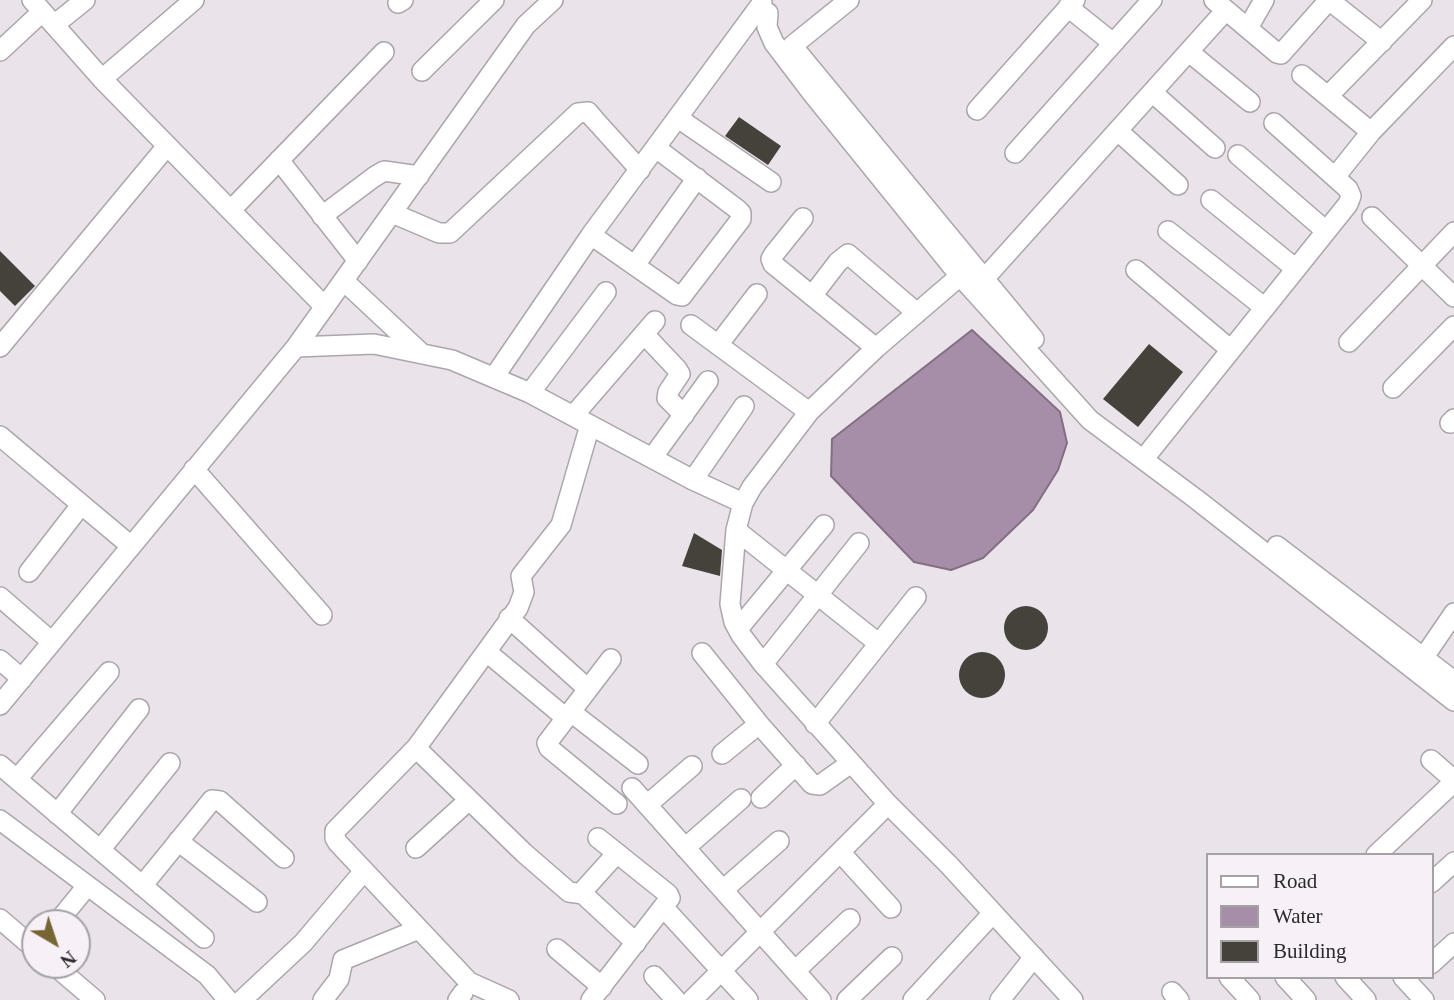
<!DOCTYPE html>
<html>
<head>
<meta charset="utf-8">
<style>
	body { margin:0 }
	#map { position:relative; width:1454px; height:1000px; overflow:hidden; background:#eae3ea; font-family:Georgia,serif }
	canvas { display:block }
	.legend { position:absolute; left:1206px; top:853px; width:228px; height:126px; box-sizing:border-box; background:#f7f1f7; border:2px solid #a5a1a5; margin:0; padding:9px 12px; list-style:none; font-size:21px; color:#2b292b }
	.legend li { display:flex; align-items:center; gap:14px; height:35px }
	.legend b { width:35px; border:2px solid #a5a1a5 }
	.north { position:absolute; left:21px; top:909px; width:70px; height:70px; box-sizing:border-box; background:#f7f1f7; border:2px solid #a5a1a5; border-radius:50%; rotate:141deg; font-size:19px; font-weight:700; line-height:28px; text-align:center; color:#2b292b }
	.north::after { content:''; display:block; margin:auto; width:24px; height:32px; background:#776634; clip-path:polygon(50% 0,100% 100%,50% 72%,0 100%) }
</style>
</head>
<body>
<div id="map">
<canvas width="1454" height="1000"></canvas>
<ul class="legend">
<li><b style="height:9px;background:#fff"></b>Road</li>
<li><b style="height:19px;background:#a78ea8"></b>Water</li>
<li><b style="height:19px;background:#45423c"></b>Building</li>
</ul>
<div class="north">N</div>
</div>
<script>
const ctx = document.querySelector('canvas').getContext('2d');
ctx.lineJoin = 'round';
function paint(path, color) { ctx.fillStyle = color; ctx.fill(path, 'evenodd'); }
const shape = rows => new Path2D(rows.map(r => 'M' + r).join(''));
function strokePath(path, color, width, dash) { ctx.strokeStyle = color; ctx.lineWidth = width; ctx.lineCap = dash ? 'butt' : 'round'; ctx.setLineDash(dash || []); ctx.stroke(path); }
const water = shape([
	[972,330,1060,412,1067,443,1058,470,1033,510,983,558,951,570,914,562,831,476,832,439,972,330]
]);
const building = shape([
	[739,117,781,146,768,165,725,136],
	[0,251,35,286,15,306,0,291],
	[1149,344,1183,372,1138,427,1103,399],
	[694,533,722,550,720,576,682,566],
	'1004 628a22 22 0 1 1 44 0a22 22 0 1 1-44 0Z',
	'959 675a23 23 0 1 1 46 0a23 23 0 1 1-46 0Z'
]);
const minor = shape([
	[32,0,102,79,325,307],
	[1214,0,1277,53,1281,54,1329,0],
	[1329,0,1382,42],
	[398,3,403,0],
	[1068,7,1113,43],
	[768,13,767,27,774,43,812,93,960,276,1090,420,1196,499,1454,701],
	[54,25,85,0],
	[1248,28,1264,0],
	[792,46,849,0],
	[795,49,1034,339],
	[0,51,42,12],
	[1189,52,1250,102],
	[422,71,494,0],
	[1302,75,1371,132],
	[102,79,194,0],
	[1153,93,1215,148],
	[1328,96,1422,0],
	[977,110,1075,0],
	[678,118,771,182],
	[1118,131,1178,185],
	[1015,153,1152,0],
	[1238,155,1326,231],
	[279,160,358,261],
	[1335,177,1371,132,1454,46],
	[1211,200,1296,269],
	[231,210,384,52],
	[392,213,439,233,450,233,578,113,588,112,594,119,640,170],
	[322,216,374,177,384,171,419,176],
	[1372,217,1454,297],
	[803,218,774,254,771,259,773,264,876,348],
	[1168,231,1265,308],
	[591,235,677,295,682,296,741,219,741,213,737,209,656,148],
	[635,265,697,178],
	[1136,270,1231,350],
	[960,276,876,348,809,412,752,487,743,503,736,530,730,604,734,622,741,635,763,664,888,804,949,865,1073,1000],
	[984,279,1226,10],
	[344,281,420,352],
	[812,296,838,262,848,254,917,313],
	[691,325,809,412],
	[644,334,677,369,680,374,668,392,667,398,684,415],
	[1349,342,1454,232],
	[718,345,757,294],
	[0,347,167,146],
	[296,347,374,344,452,360,530,393,693,480,743,503],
	[494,377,591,235,762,3],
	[1393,388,1454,326],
	[530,393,606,292],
	[573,416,655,321],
	[1450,423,1454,419],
	[0,436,131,546],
	[1150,451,1348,204,1351,196,1348,189,1274,123],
	[652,458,708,381],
	[194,469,322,615],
	[693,480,744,406],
	[736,530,878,643],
	[1277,546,1454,681],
	[29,572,81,505],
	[0,597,52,642],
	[509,618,588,689],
	[738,629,824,525],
	[702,653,759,724,812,784,820,785,851,763],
	[1424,657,1454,613],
	[494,658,566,718],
	[611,659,547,743,549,748,617,804],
	[0,660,22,679],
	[763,664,859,543],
	[0,705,296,347,526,25,553,0],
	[571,712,638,764],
	[815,724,916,597],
	[416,748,524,853,569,892,583,894,636,943],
	[722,754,759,724],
	[1431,760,1454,780],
	[0,765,204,938],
	[17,779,109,672],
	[632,788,821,1000],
	[761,798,796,765],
	[647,805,692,766],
	[57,814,139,709],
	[0,820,207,975,228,1000],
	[178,841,257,902],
	[416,848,469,800],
	[685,848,741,799],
	[100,850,170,763],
	[840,852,891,908],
	[1376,855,1454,782],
	[1431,883,1454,862],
	[142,886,212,800,220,801,284,858],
	[723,890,779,841],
	[581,893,617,853],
	[664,908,748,1000],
	[0,919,35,949],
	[57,923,87,886],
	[557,949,602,987],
	[1431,964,1454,943],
	[54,965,95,1000],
	[795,971,850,919],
	[654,976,676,1000],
	[1229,977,1250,1000],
	[1285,977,1306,1000],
	[1345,977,1366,1000],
	[1403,977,1424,1000],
	[1172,992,1179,1000],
	[242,1000,303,943,364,871],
	[323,1000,339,979,343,960,419,929],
	[458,1000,463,993],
	[509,1000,469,982,338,843,335,838,335,831,416,748,518,608,524,592,521,576,561,525,590,425],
	[591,1000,670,898,668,894,598,838],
	[692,1000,888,804],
	[847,1000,892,957],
	[913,1000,993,913],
	[1000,1000,1034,957]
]);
paint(water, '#a78ea8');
strokePath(water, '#827082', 2);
paint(building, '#45423c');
strokePath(minor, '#aca6ac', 22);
strokePath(minor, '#fff', 19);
</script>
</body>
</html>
